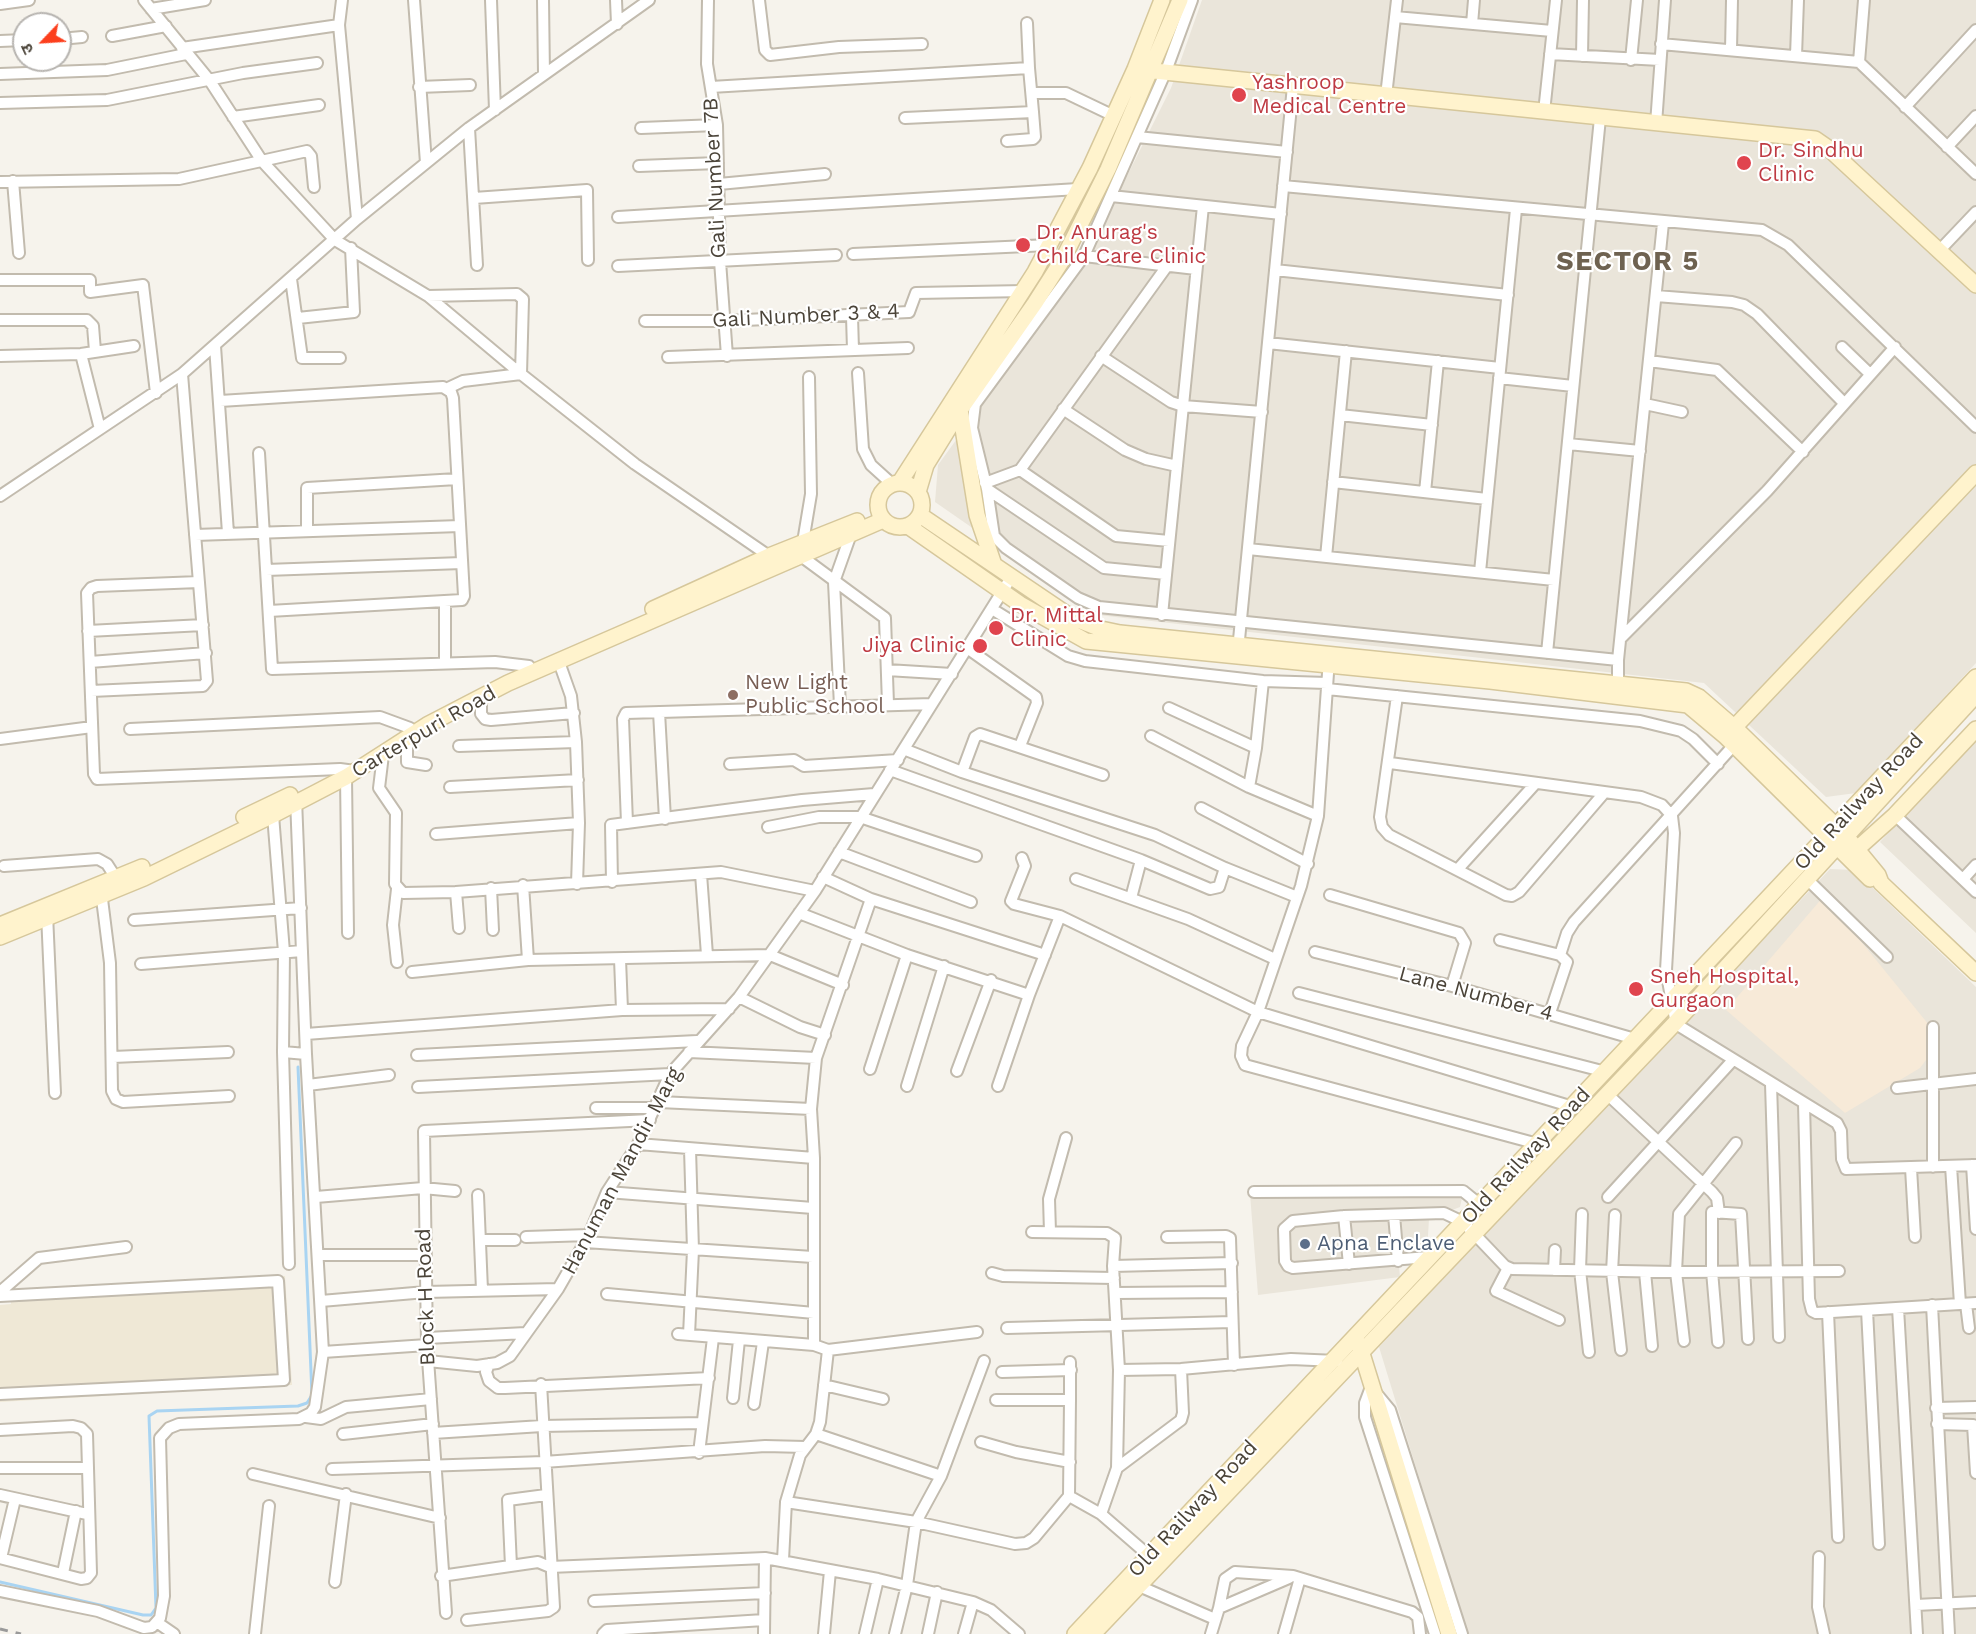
<!DOCTYPE html>
<html>
<head>
<meta charset="utf-8">
<style>
	body { margin:0 }
	#map { position:relative; width:1976px; height:1634px; overflow:hidden; background:#f6f3ec; font-family:"Work Sans","Noto Sans Devanagari",sans-serif }
	canvas { display:block }
	.north { position:absolute; left:12px; top:12px; width:60px; height:60px; box-sizing:border-box; background:#fff; border:2px solid #b7b4b0; border-radius:50%; rotate:245deg; font-size:16px; font-weight:700; line-height:24px; text-align:center; color:#4b4439 }
	.north::after { content:''; display:block; margin:auto; width:21px; height:27px; background:#fc3f1d; clip-path:polygon(50% 0,100% 100%,50% 72%,0 100%) }
</style>
</head>
<body>
<div id="map">
<canvas width="1976" height="1634"></canvas>
<div class="north">उ</div>
</div>
<script>
const ctx = document.querySelector('canvas').getContext('2d');
ctx.lineJoin = 'round';
function paint(path, color) { ctx.fillStyle = color; ctx.fill(path, 'evenodd'); }
const shape = rows => new Path2D(rows.map(r => 'M' + r).join(''));
function strokePath(path, color, width, dash) { ctx.strokeStyle = color; ctx.lineWidth = width; ctx.lineCap = dash ? 'butt' : 'round'; ctx.setLineDash(dash || []); ctx.stroke(path); }
function drawText(font, color, halo, rows, align = 'center') {
  ctx.font = font + ' "Work Sans",sans-serif'; ctx.lineWidth = 4.5; ctx.setLineDash([]); ctx.textBaseline = 'middle'; ctx.strokeStyle = halo; ctx.fillStyle = color; for (const [text, x, y, turn = 0] of rows) {
    ctx.save(); ctx.translate(x, y); ctx.rotate((+turn || 0) * Math.PI / 180); ctx.textAlign = isNaN(turn) ? turn : align; if (halo) ctx.strokeText(text, 0, 0); ctx.fillText(text, 0, 0); ctx.restore();
  }
}
const residential = shape([
	[1202,0,1976,0,1976,663,1856,793,1826,797,1704,683,1098,615,935,502,938,465,1082,266,1171,88],
	[1976,740,1976,933,1880,842],
	[1830,869,1854,870,1976,987,1976,1634,1467,1634,1379,1347],
	[1465,1185,1460,1207,1429,1219,1427,1252,1398,1254,1400,1277,1258,1295,1250,1194]
]);
const commercial = shape([
	[1824,896,1929,1025,1926,1060,1920,1068,1845,1113,1726,1010]
]);
const education = shape([
	[285,1276,292,1385,0,1402,0,1305,11,1304,10,1292]
]);
const stream = shape([
	[0,1582,143,1615,151,1615,156,1608,149,1416,157,1411,298,1406,307,1403,312,1395,298,1067]
]);
const street = shape([
	[144,0,210,81,262,161,335,240,428,296,521,374,635,464,769,556],
	[414,0,426,163],
	[491,0,495,110],
	[543,0,544,74],
	[616,0,617,24],
	[708,0,707,64,717,125,720,261,727,356],
	[759,0,765,50,770,55,839,47,922,44],
	[1192,0,1166,71,1084,256,975,404,972,428,987,489,994,536,1006,548,1078,598,1099,607,1618,660],
	[0,4,29,0],
	[151,9,205,0],
	[1395,17,1552,31],
	[1472,24,1474,0],
	[339,25,342,0],
	[112,36,166,26],
	[60,39,82,37],
	[0,41,24,40],
	[1661,44,1859,62,1976,174],
	[182,48,339,25,357,219],
	[1731,50,1732,0],
	[1550,54,1660,60],
	[1582,56,1583,0],
	[1796,56,1798,0],
	[1631,60,1637,0],
	[1859,62,1864,0],
	[0,74,107,70,186,54],
	[419,87,470,85],
	[711,87,1029,68,1027,23],
	[1033,93,1066,93,1112,115],
	[1386,96,1397,0],
	[0,103,107,100,243,73,317,63],
	[1905,107,1976,30],
	[1544,112,1556,0],
	[233,117,319,105],
	[905,118,1033,112,1029,68],
	[1656,124,1665,0],
	[469,128,477,265],
	[641,128,717,125],
	[1137,137,1287,152],
	[1007,141,1033,139,1035,137,1033,112],
	[1947,147,1976,116],
	[639,166,718,163],
	[13,181,19,253],
	[0,182,179,179,307,151,311,156,314,187],
	[719,184,825,174],
	[1283,186,1762,230,1788,245,1976,427],
	[1111,196,1281,214],
	[474,198,587,190,588,260],
	[618,217,1078,189],
	[1938,252,1976,212],
	[853,254,1049,245],
	[1084,256,1196,269],
	[618,266,836,255],
	[1275,270,1508,295],
	[291,279,302,358,340,358],
	[0,280,90,280,90,292,143,285,156,393],
	[428,296,517,294,523,299,521,374,463,381,448,388],
	[1656,296,1732,302,1744,305,1757,314,1843,402],
	[852,316,853,350],
	[298,318,354,312,351,248],
	[0,320,87,320,93,326,95,351],
	[645,321,725,321,909,312,916,293,1025,291],
	[1268,343,1500,368],
	[215,346,228,533],
	[1842,347,1870,374],
	[81,354,100,429],
	[0,356,81,354,134,346],
	[1101,356,1171,402,1183,406,1262,412],
	[668,357,908,348],
	[1649,361,1717,370,1803,452],
	[858,373,863,449,871,465,892,484],
	[1499,378,1573,386],
	[220,401,443,387,451,392,453,398,464,596,462,600,269,611],
	[1645,404,1682,412],
	[1063,409,1125,450,1146,459,1177,466],
	[1340,415,1432,425],
	[1568,444,1640,451],
	[259,453,272,669,495,662,529,666],
	[1020,470,1116,536,1169,541],
	[1333,482,1487,499],
	[985,483,1020,470,1167,266],
	[987,489,1104,568,1166,574],
	[1425,492,1438,361],
	[0,496,182,374,357,219,469,128,649,0],
	[307,530,307,488,457,479],
	[195,535,460,526],
	[803,542,811,494,809,377],
	[1248,549,1554,580],
	[801,556,885,618,888,704],
	[1326,557,1346,351],
	[266,570,462,563],
	[1480,572,1516,209],
	[199,582,97,586,91,588,87,593,94,774,97,779,340,769,355,771],
	[992,609,1068,656,1085,661,1263,681,1327,683],
	[1162,615,1203,206],
	[88,631,203,625],
	[1621,638,1767,491,1895,347],
	[967,648,1036,697,1037,703,1020,746],
	[1238,650,1293,86],
	[1547,653,1600,118],
	[1329,659,1318,816,1301,886,1258,1012,1242,1046,1241,1056,1245,1065,1538,1144],
	[90,662,206,653],
	[559,662,571,696,576,742,579,823,577,884],
	[445,663,445,602],
	[887,670,952,674],
	[1327,689,1640,721,1681,731,1693,739,1718,764],
	[1618,689,1618,660,1663,223],
	[91,691,203,686,207,681,182,374],
	[1397,696,1380,817,1382,827,1389,835,1506,895,1512,896,1519,892,1604,793],
	[481,697,481,714,485,719,491,720,574,713],
	[840,706,834,582,851,534],
	[1169,708,1256,748],
	[659,712,665,819],
	[130,729,380,717,410,728],
	[1151,736,1249,787,1318,816],
	[407,738,407,762,426,765],
	[0,739,92,727],
	[459,746,576,742],
	[906,750,962,772,1155,835,1225,868,1297,897],
	[383,755,379,788,396,813,395,884,403,893,456,892,721,872,815,891],
	[1390,763,1641,797,1662,805,1672,816,1674,833,1666,970,1676,1024,1837,1123,1841,1131,1842,1159,1846,1169,1976,1165],
	[730,764,794,760,804,766,898,760],
	[890,770,1141,860,1210,889,1219,887,1225,868],
	[962,772,975,737,980,734,1103,775],
	[346,777,348,933],
	[450,787,578,780],
	[1249,787,1256,748,1263,681],
	[1201,808,1308,864],
	[273,815,284,952,283,1052,289,1264],
	[1895,815,1976,892],
	[627,823,623,719,626,713,932,704],
	[768,827,819,817,860,817,976,856],
	[436,834,579,823],
	[839,852,971,902],
	[1022,858,1025,866,1011,901,1014,904,1060,916,1258,1012,1573,1107],
	[4,866,98,859,107,864,116,878],
	[1458,869,1535,784],
	[701,874,707,955],
	[823,877,871,899,1045,955],
	[1076,879,1188,919,1275,959],
	[1963,879,1976,865],
	[1808,880,1887,957],
	[612,882,611,825,802,800,874,794],
	[523,885,528,960],
	[491,888,493,930],
	[101,891,110,963,112,1091,116,1099,123,1102,229,1096],
	[456,892,459,928],
	[1330,895,1459,933,1465,943,1452,986],
	[1131,898,1141,860],
	[799,913,907,955,1029,995],
	[47,914,55,1093],
	[134,920,301,908],
	[1500,940,1560,955,1567,962,1550,1013],
	[1315,952,1452,986,1635,1039],
	[1560,955,1567,933,1574,922,1734,745],
	[620,959,622,1010],
	[397,962,393,925,397,889],
	[141,964,302,951],
	[412,972,528,960,770,955,843,985],
	[1299,993,1606,1072],
	[739,997,800,1027,825,1035],
	[306,1034,622,1010,729,1009],
	[283,1052,306,1054],
	[689,1052,816,1058],
	[417,1055,697,1041],
	[113,1057,228,1052],
	[870,1069,907,955],
	[957,1071,991,980],
	[1771,1084,1779,1337],
	[308,1085,389,1075],
	[907,1086,944,966],
	[998,1086,1029,995,1060,916],
	[418,1087,670,1074],
	[1897,1088,1976,1079],
	[1606,1093,1712,1192,1717,1198,1719,1213],
	[659,1102,811,1109],
	[1804,1104,1809,1299,1812,1311,1816,1313,1976,1303],
	[596,1108,656,1108],
	[638,1144,814,1158],
	[1972,1165,1976,1229],
	[1951,1166,1960,1304],
	[1933,1167,1933,1027],
	[1911,1168,1915,1237],
	[607,1192,813,1208],
	[1254,1192,1463,1191,1479,1204],
	[478,1195,482,1290],
	[316,1197,423,1188,455,1191],
	[1608,1197,1733,1060],
	[1582,1214,1580,1270,1589,1352],
	[1394,1215,1398,1261],
	[1615,1215,1612,1272,1621,1350],
	[1344,1216,1349,1264],
	[1032,1232,1107,1233,1115,1238,1113,1266,1119,1370,1117,1468,1101,1514],
	[1050,1232,1049,1199,1066,1138],
	[526,1237,589,1235],
	[1167,1237,1226,1236,1230,1238,1234,1365],
	[480,1240,515,1240],
	[585,1242,813,1257],
	[319,1255,425,1255],
	[1428,1257,1293,1268,1288,1266,1285,1261,1284,1229,1293,1221,1344,1216,1444,1213,1463,1222,1505,1266,1512,1269,1676,1272,1839,1271],
	[1113,1266,1232,1263],
	[1508,1268,1496,1291,1559,1320],
	[1554,1270,1555,1250],
	[1645,1272,1652,1346],
	[992,1273,1003,1276,1114,1278],
	[0,1292,39,1258,126,1247],
	[1115,1293,1232,1292],
	[607,1294,814,1313],
	[0,1296,278,1281,284,1380,0,1394],
	[321,1301,426,1292,558,1289],
	[1966,1304,1969,1328],
	[1932,1305,1949,1634],
	[1898,1308,1917,1634],
	[1867,1310,1879,1544],
	[1828,1312,1838,1537],
	[1007,1328,1232,1322],
	[678,1334,814,1345,828,1350,977,1332],
	[689,1335,693,1250,690,1149],
	[427,1338,526,1333],
	[1684,1341,1676,1272,1679,1214,1736,1143],
	[1718,1342,1712,1271,1712,1212,1741,1214,1748,1339],
	[814,1345,814,1158,811,1109,816,1058,871,899],
	[323,1352,427,1345],
	[428,1361,477,1366,497,1363,510,1356,558,1289,589,1235,607,1192,638,1144,670,1074,739,997,815,891,1012,576],
	[489,1364,486,1372,489,1381,498,1388,505,1388,709,1378],
	[1119,1370,1181,1369,1291,1359,1337,1361],
	[1002,1372,1071,1370],
	[824,1385,883,1399],
	[733,1398,739,1340],
	[996,1400,1070,1400,1070,1362],
	[754,1404,763,1342],
	[1936,1408,1976,1407],
	[306,1417,321,1419,346,1407,431,1399],
	[1937,1424,1973,1425,1976,1473],
	[0,1430,73,1426,81,1428,87,1434,88,1468],
	[433,1433,542,1426,702,1423],
	[343,1434,433,1424],
	[816,1434,941,1476],
	[981,1442,1016,1452,1070,1462],
	[699,1453,713,1338],
	[0,1468,88,1468,91,1573,87,1578,81,1579,0,1558],
	[1117,1468,1181,1420,1183,1413,1181,1369],
	[332,1469,544,1462,765,1446,805,1447],
	[253,1474,440,1518],
	[0,1495,87,1514],
	[1069,1496,1101,1514,1154,1560],
	[786,1502,916,1522,1015,1544,1026,1543,1034,1538,1069,1496,1070,1400],
	[1819,1557,1818,1607,1824,1634],
	[1,1558,15,1499],
	[783,1560,786,1502,800,1455,816,1434,820,1422,828,1350],
	[511,1566,508,1500,546,1495],
	[63,1573,76,1511],
	[441,1576,538,1562,550,1567,765,1558,878,1579,973,1602,991,1610,1019,1634],
	[335,1582,346,1494],
	[1139,1586,1215,1619],
	[0,1591,98,1611,144,1628,152,1627,160,1618,164,1596,160,1438,169,1428,179,1424,299,1419,311,1413,315,1407,323,1352,306,1054,296,799],
	[594,1601,765,1593],
	[1916,1605,1976,1602],
	[1219,1608,1225,1579,1235,1572,1293,1576,1412,1612,1418,1617,1420,1634],
	[446,1613,427,1345,424,1131,650,1120],
	[467,1620,548,1611,554,1607,541,1384],
	[158,1623,174,1634],
	[255,1634,269,1506],
	[603,1634,607,1630,764,1620],
	[764,1634,765,1558],
	[824,1634,830,1571],
	[865,1634,878,1579],
	[895,1634,907,1585,916,1522,941,1476,984,1361],
	[928,1634,937,1592],
	[964,1634,973,1602],
	[1211,1634,1219,1608,1289,1578],
	[1284,1634,1300,1578],
	[1435,1634,1365,1417,1365,1403,1371,1387,1390,1410,1462,1634]
]);
const secondary = shape([
	[1135,69,1815,139,1828,148,1976,285],
	[960,410,977,515,993,562],
	[900,482,1035,272,1090,168,1135,69,1162,0],
	'878 505a22 22 0 1 1 44 0a22 22 0 1 1-44 0Z',
	[918,492,926,465,960,410,1035,303,1063,259,1108,169,1180,0],
	[920,515,1071,617,1101,629,1120,633,1686,691,1699,697,1735,728,1846,836,1878,875,1881,883,1976,973],
	[908,526,1020,604,1086,641,1490,681,1688,705,1725,736,1870,879],
	[653,609,769,556,857,521],
	[1728,734,1976,473],
	[244,817,290,795],
	[1857,849,1895,815,1976,729],
	[0,925,142,867],
	[0,937,144,878,273,815,346,777,427,725,508,683,883,520],
	[1359,1344,1449,1634],
	[1075,1634,1976,677],
	[1093,1634,1675,1023,1976,695]
]);
const rail = shape([
	[0,1629,21,1634]
]);
const markers = [
	[1239,95,8,"#e0444e"],
	[1744,163,8,"#e0444e"],
	[1023,245,8,"#e0444e"],
	[996,628,8,"#e0444e"],
	[980,646,8,"#e0444e"],
	[733,695,6,"#8d6e63"],
	[1636,989,8,"#e0444e"],
	[1305,1244,6,"#5c6f8a"]
];
const healthNames = [
	["Yashroop",1252,83],
	["Medical Centre",1252,107],
	["Dr. Sindhu",1758,151],
	["Clinic",1758,175],
	["Dr. Anurag's",1036,233],
	["Child Care Clinic",1036,257],
	["Dr. Mittal",1010,616],
	["Clinic",1010,640],
	["Jiya Clinic",966,646,"right"],
	["Sneh Hospital,",1650,977],
	["Gurgaon",1650,1001]
];
const streetNames = [
	["Gali Number 7B",715,178,-93],
	["Gali Number 3 & 4",806,316,-3],
	["Carterpuri Road",424,732,-30],
	["Old Railway Road",1859,802,-47],
	["Lane Number 4",1476,994,15],
	["Old Railway Road",1526,1156,-47],
	["Hanuman Mandir Marg",622,1171,-62],
	["Block H Road",426,1297,-92],
	["Old Railway Road",1193,1509,-47]
];
const educationNames = [
	["New Light",745,683],
	["Public School",745,707]
];
const serviceNames = [
	["Apna Enclave",1317,1244]
];
const districtNames = [
	["SECTOR 5",1628,262]
];
paint(residential, '#eae5da');
paint(commercial, '#f7ead8');
paint(education, '#efe8d6');
strokePath(stream, '#a9d4f2', 3);
strokePath(street, '#c2bbae', 14);
strokePath(secondary, '#d6c79b', 18);
strokePath(street, '#fff', 10);
strokePath(secondary, '#fff3cd', 15);
strokePath(rail, '#9a9a9a', 3, [8, 8]);
for (const [x, y, r, color] of markers) { const dot = new Path2D(); dot.arc(x, y, r, 0, 2 * Math.PI); ctx.fillStyle = color; ctx.fill(dot); strokePath(dot, '#fff', 2); }
drawText('21px', '#be3a42', '#fff', healthNames, 'left');
drawText('21px', '#4b4439', '#fff', streetNames);
drawText('21px', '#785e54', '#fff', educationNames, 'left');
drawText('21px', '#4e5e75', '#fff', serviceNames, 'left');
ctx.letterSpacing = '1.5px';
drawText('bold 27px', '#6e6250', '#fff', districtNames);
ctx.letterSpacing = '0px';
</script>
</body>
</html>
